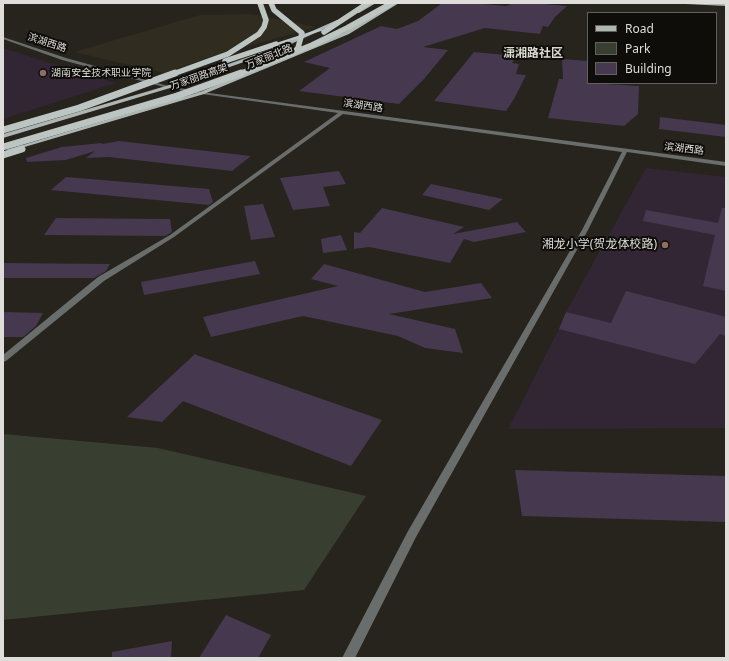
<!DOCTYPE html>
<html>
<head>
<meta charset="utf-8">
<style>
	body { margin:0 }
	#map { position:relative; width:729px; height:661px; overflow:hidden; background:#26241d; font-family:"Noto Sans",sans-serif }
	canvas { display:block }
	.frame { position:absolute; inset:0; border:4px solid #deddd9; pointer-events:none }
	.legend { position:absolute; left:587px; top:12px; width:130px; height:72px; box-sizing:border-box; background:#0e0d0a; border:1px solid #61605d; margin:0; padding:5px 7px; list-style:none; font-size:12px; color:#deddd9 }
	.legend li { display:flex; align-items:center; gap:8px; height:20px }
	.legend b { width:20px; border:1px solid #61605d }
</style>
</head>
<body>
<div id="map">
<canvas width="729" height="661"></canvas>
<div class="frame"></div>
<ul class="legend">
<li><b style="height:5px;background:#aeb6b4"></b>Road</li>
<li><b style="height:11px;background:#383f30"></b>Park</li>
<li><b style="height:11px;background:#46384f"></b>Building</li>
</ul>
</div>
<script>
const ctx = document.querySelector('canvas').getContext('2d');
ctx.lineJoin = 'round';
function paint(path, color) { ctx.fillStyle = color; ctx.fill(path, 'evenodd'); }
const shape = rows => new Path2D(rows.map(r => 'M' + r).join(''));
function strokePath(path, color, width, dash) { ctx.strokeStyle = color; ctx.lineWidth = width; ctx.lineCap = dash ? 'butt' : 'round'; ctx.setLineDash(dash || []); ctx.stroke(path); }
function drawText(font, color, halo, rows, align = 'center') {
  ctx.font = font + ' "Noto Sans","Noto Sans SC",sans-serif'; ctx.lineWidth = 4; ctx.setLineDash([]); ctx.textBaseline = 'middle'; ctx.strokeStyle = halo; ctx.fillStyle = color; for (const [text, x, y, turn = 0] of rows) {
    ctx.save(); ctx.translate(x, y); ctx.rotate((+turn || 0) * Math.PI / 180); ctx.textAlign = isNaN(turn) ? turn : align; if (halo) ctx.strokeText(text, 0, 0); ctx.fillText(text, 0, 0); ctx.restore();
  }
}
const built = shape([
	[252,14,316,27,217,55,164,73,74,52,200,15]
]);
const education = shape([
	[3,48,50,63,116,83,3,119],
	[646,168,726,177,726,428,508,429,559,329,566,312]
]);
const green = shape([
	[3,434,158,448,366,496,304,590,3,620]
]);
const building = shape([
	[442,3,473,3,506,6,513,3,534,3,567,6,555,17,548,27,543,26,540,34,485,28,423,47,448,50,424,79,399,104,299,91,330,68,304,62,381,26,397,29,418,21],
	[474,52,516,56,512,63,519,64,516,74,526,75,514,99,506,111,434,101],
	[562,59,588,61,588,83,639,86,638,114,624,126,548,118,559,79,563,79],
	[660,117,726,125,726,137,659,129],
	[119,141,251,156,232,171,109,157,86,158,95,151,66,160,27,162,26,158,62,147,102,143,102,144],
	[339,171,346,184,323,187,330,206,293,210,280,178],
	[66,177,209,189,213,202,209,205,51,190],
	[431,184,503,199,489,210,422,195],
	[263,204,275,237,251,240,244,206],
	[382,208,464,227,453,234,517,222,526,232,474,242,464,239,450,263,369,247,354,249,354,232,360,233],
	[722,208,726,208,726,291,703,286,715,235,643,221,646,210,718,223],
	[56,218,170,219,172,232,165,236,44,235],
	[341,235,347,250,323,253,321,239],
	[255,261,260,274,144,295,141,282],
	[3,263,110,264,106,271,94,278,3,278],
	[324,264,425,292,481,283,492,298,389,314,455,329,463,353,425,348,398,336,303,316,211,337,203,317,338,286,311,279],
	[626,291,726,317,726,336,720,334,695,364,559,329,566,312,611,323],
	[3,312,43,313,36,326,23,337,3,337],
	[195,354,199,356,382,420,351,466,183,401,162,422,127,417],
	[515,470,726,476,726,522,522,516],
	[226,615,271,635,258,658,199,658],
	[172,641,171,658,112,658,112,652]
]);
const minor = shape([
	[3,37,66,58,168,86,202,92,726,162,726,166,627,152,588,230,416,537,355,658,342,658,408,531,582,230,622,152,343,114,174,237,104,281,6,361,3,362,3,355,98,277,170,235,338,113,202,94,168,88,62,60,3,39,3,37]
]);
const primary = shape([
	[371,3,376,3,359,13,355,12,371,3],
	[394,3,399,3,349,34,204,94,11,151,6,150,200,92,345,32,394,3],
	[684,3,726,4,726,6,686,4,684,3],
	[337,20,341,21,278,50,170,88,3,138,3,134,166,86,274,48,337,20]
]);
const trunk = shape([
	[319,29,324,30,278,45,273,44,319,29]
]);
const trunkBridgeFar1 = shape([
	[271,3,274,10,302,33,298,48,293,53],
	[324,32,368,3],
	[225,61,276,44],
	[173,74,228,54,259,34,264,27,266,20,260,3],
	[239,74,312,45,347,28,392,3]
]);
const trunkBridge = shape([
	[3,130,79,108,175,73],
	[3,147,177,96,241,73],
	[3,155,22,149]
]);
const markers = [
	[43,73,4,"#8d6e63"],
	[665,245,4,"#8d6e63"]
];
const farStreetnames = [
	["滨湖西路",47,43,18],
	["万家丽北路",269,57,-22],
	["万家丽路高架",199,77,-19],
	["滨湖西路",363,106,8],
	["滨湖西路",684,149,7]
];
const farPoinames = [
	["湖南安全技术职业学院",51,73]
];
const farQuarternames = [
	["潇湘路社区",533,54]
];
const poiNames = [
	["湘龙小学(贺龙体校路)",657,245]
];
paint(built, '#302c20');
paint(education, '#332634');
paint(green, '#383f30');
paint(building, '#46384f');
paint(minor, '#696d6b');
paint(primary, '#aeb6b4');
paint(trunk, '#bcc5c2');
strokePath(trunkBridgeFar1, '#bcc5c2', 5.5);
strokePath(trunkBridge, '#bcc5c2', 7);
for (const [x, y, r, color] of markers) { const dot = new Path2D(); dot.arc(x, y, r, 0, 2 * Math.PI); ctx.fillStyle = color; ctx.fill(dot); strokePath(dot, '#0e0d0a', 1.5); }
drawText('10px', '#deddd9', '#0e0d0a', farStreetnames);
drawText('10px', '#deddd9', '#0e0d0a', farPoinames, 'left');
drawText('bold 12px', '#dbd8cf', '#0e0d0a', farQuarternames);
drawText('12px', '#deddd9', '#0e0d0a', poiNames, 'right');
</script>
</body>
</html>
